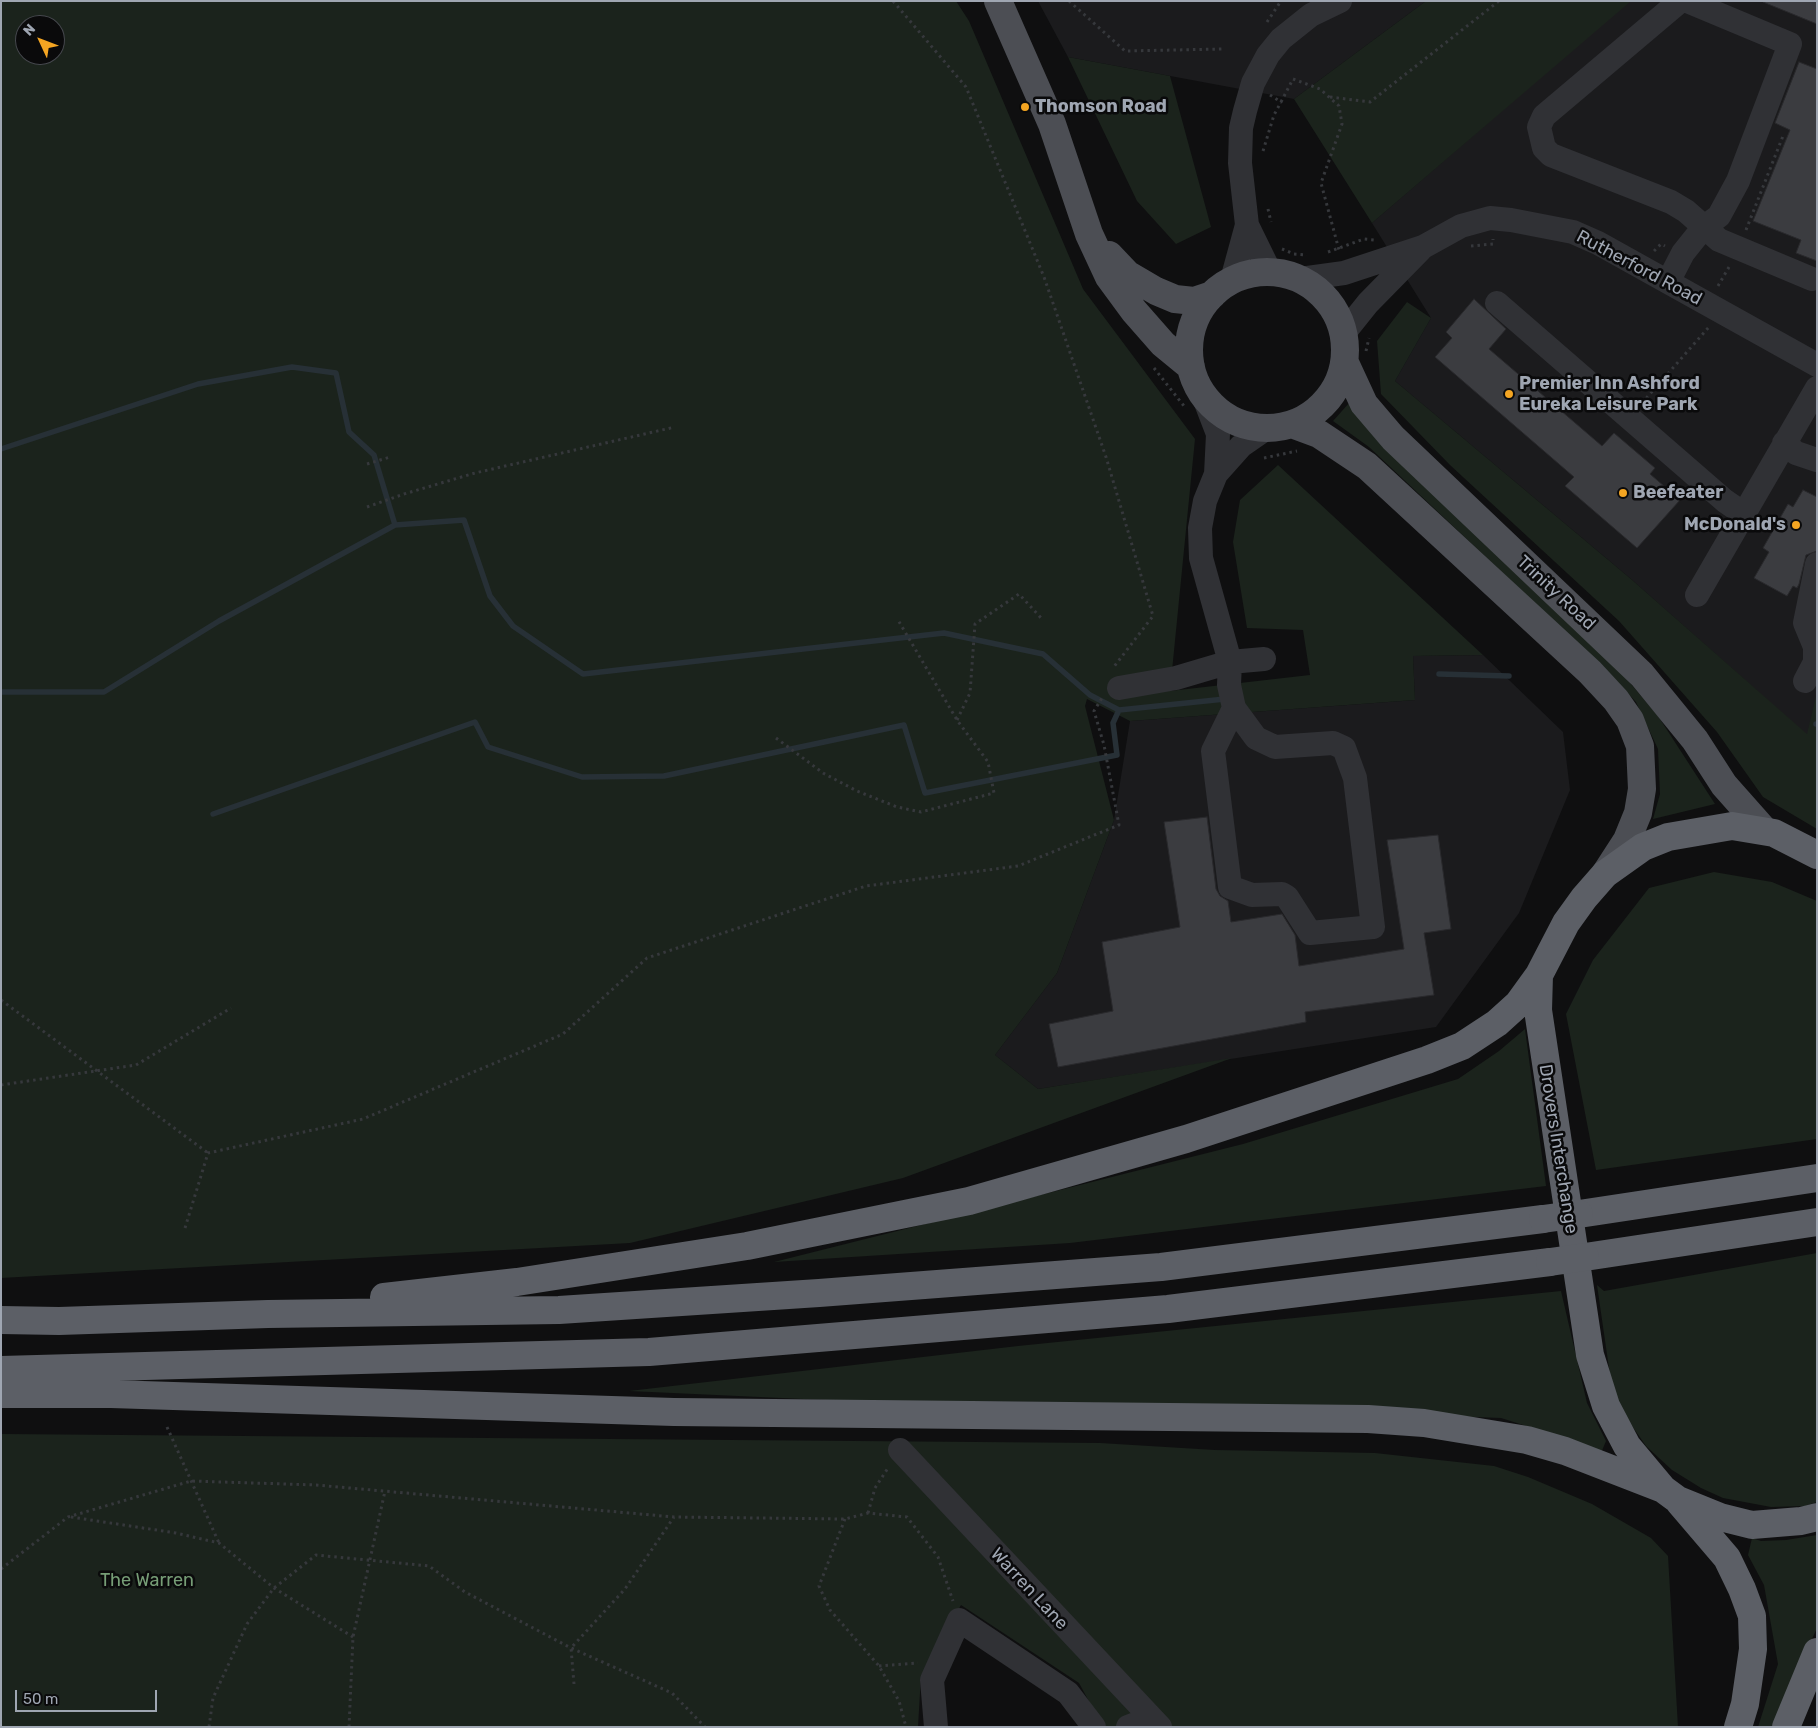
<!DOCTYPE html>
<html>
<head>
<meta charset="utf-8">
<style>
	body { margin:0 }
	#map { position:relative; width:1818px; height:1728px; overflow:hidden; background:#0f0f10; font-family:Rubik,sans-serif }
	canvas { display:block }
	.frame { position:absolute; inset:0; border:2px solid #9fa6b2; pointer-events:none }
	.north { position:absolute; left:15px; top:15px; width:50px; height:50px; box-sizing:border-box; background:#0a0a0b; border:1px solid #46484e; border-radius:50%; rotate:313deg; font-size:14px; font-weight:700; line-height:20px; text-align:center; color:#9fa6b2 }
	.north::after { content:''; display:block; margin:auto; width:18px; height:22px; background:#f4a522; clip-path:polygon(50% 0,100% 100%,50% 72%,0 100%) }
	.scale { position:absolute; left:15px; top:1690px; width:142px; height:22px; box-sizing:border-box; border:2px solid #9fa6b2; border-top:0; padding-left:6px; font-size:15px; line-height:18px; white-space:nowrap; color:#9fa6b2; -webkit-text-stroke:4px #0a0a0b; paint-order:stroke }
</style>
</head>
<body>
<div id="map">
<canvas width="1818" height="1728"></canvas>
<div class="frame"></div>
<div class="north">N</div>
<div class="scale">50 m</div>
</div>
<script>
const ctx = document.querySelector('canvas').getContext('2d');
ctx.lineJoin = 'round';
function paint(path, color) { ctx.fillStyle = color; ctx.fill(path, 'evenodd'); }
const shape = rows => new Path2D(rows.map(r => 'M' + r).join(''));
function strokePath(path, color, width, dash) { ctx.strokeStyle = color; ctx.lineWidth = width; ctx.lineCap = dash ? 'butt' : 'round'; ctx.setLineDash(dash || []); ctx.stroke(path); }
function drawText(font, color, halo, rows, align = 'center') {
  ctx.font = font + ' Rubik,sans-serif'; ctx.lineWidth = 5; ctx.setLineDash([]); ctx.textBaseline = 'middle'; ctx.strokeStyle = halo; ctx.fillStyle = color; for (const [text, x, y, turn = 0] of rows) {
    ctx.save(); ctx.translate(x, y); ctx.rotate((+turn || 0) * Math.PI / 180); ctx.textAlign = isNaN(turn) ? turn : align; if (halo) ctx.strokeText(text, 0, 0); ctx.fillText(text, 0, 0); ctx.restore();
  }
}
const built = shape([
	[1038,1,1426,1,1294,99,1068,57],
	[1629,1,1817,1,1817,724,1807,735,1631,579,1395,381,1431,318,1372,223],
	[1483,655,1563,732,1570,790,1519,913,1436,1027,1038,1089,995,1055,1057,973,1114,820,1130,721,1415,700,1413,656]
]);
const green = shape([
	[1,1,956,1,969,21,1083,289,1195,439,1170,691,1310,675,1303,630,1247,628,1233,542,1240,500,1278,465,1483,655,1413,656,1415,700,1130,721,1087,699,1085,706,1114,820,1057,973,995,1055,1038,1089,1232,1058,903,1178,630,1243,1,1278],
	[25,25,55,25,55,55,25,55],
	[1426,1,1631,1,1372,223,1294,99],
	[1068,57,1170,76,1211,227,1176,244,1137,201],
	[1407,302,1431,318,1395,381,1631,579,1807,734,1817,692,1817,829,1763,797,1717,732,1619,621,1450,465,1381,394,1377,341],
	[1350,402,1614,664,1658,716,1715,804,1653,819,1660,794,1658,749,1636,702,1607,671,1369,447,1333,421],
	[1714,872,1772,882,1817,901,1817,1139,1596,1170,1566,1014,1593,960,1649,888],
	[1525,1029,1546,1186,1070,1243,774,1262,1243,1144,1458,1079,1499,1051],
	[1817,1253,1817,1502,1805,1506,1771,1507,1723,1498,1701,1488,1672,1470,1646,1446,1630,1423,1617,1401,1610,1375,1597,1285,1604,1291],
	[1561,1291,1587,1403,1606,1441,1601,1453,1558,1436,1501,1418,1073,1402,847,1401,629,1391,1018,1346],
	[1,1434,1100,1443,1215,1450,1375,1453,1494,1466,1528,1477,1592,1504,1651,1538,1668,1556,1678,1727,1103,1727,1079,1683,961,1605,921,1676,918,1727,1,1727],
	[1817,1535,1817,1628,1772,1727,1758,1727,1778,1664,1764,1585,1748,1555,1752,1538,1761,1541,1786,1540]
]);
const stream = shape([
	[1,449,198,384,292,367,336,373,349,432,374,455,395,525],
	[1439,674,1509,676],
	[1,692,104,692,219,621,395,525,464,520,490,596,513,626,583,674,944,633,1043,654,1090,695,1119,710,1225,699],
	[1816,724,1817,724],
	[213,814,475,722,488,747,582,777,664,776,904,725,925,793,1117,755,1113,723,1119,710]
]);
const building = shape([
	[1817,1,1817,24,1763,2,1763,1,1817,1],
	[1799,62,1817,69,1817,261,1796,253,1801,240,1753,221,1790,130,1775,123,1799,62],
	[1474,299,1506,329,1489,349,1602,446,1614,433,1655,468,1650,474,1680,500,1637,548,1565,486,1574,477,1435,357,1452,338,1446,332,1474,299],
	[1803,490,1817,497,1817,551,1806,555,1799,584,1797,588,1793,586,1787,596,1754,578,1769,552,1763,548,1788,504,1793,507,1803,490],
	[1207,817,1216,889,1220,896,1228,901,1231,922,1282,914,1295,935,1299,966,1404,949,1387,840,1438,835,1451,929,1424,933,1434,995,1305,1012,1306,1022,1058,1067,1049,1024,1113,1011,1102,942,1180,927,1164,822,1207,817]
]);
const path = shape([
	[893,1,966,87,1044,277,1106,457,1153,616,1113,668],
	[1069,1,1125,51,1223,49],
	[1267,22,1281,1],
	[1270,95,1281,102,1293,79,1320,89,1339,106,1342,124,1321,183,1339,250],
	[1330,97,1370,102,1499,1],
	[1263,151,1274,115,1281,102],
	[1268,209,1271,222],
	[1746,230,1783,136],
	[1471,246,1493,244,1493,239],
	[1282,249,1294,254,1307,255],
	[1654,251,1661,244,1665,246],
	[1328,252,1364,239,1374,240],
	[1718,286,1729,267],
	[1366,351,1369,338],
	[1154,368,1184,406],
	[1642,403,1709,327],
	[1264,458,1297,451],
	[367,464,390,457],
	[367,507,404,494,475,473,675,427],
	[957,720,970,693,975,624,1019,594,1042,619],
	[776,738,823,773,857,791,897,807,921,812,994,793,988,762,957,720,898,620],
	[1,1000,208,1153],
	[1,1085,136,1065,231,1008],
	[185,1228,208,1153,363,1119,563,1034,647,958,866,886,1018,866,1119,825,1104,745,1094,711,1102,698],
	[167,1427,219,1543],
	[868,1513,875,1488,888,1468],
	[71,1517,176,1533,219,1543,274,1588,353,1637],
	[845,1519,819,1586,830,1610,879,1666,899,1701,906,1727],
	[1,1569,68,1517,191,1481,316,1485,674,1517,845,1519,868,1513,907,1517,938,1557,953,1601],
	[879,1666,918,1663],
	[574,1684,571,1648,625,1589,674,1517],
	[209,1727,213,1698,247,1624,274,1588,316,1555,429,1566,465,1592,571,1648,672,1693,705,1727],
	[349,1727,353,1637,385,1491]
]);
const minor = shape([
	[1680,1,1544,116,1539,127,1544,148,1551,155,1671,202,1686,211,1719,240,1812,279],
	[1270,272,1247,225,1240,163,1241,128,1245,111,1253,83,1268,55,1281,39,1311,15,1340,1],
	[1300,279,1344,273,1423,247,1461,226,1490,218,1511,220,1573,232,1598,243,1817,365],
	[1232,280,1247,225],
	[1668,282,1683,253,1703,228,1719,216,1738,181,1790,44,1687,1],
	[1497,303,1725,501,1744,514],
	[1344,333,1368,303,1420,250],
	[1203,395,1218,434,1216,474,1205,501,1200,528,1201,558,1230,662,1229,685,1234,708,1256,738,1275,747,1333,743,1344,748,1355,778,1373,927,1310,933,1287,897,1282,894,1252,895,1230,887,1213,751,1234,708],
	[1784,443,1796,453,1817,460],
	[1216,474,1241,446,1267,428],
	[1697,595,1817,388],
	[1805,681,1815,662,1815,647,1805,623,1817,564],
	[1119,688,1176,678,1230,662,1264,659],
	[900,1450,1160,1727],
	[936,1727,932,1680,959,1620,1068,1693,1094,1727],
	[1128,1727,1151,1718]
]);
const major = shape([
	[998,1,1052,124,1089,234,1109,277,1134,311,1163,344,1191,367],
	[1109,255,1127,274,1156,291,1175,299,1194,301,1212,295],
	'1189 350a78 78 0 1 1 156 0a78 78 0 1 1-156 0Z',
	[1345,363,1364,404,1393,438,1642,675,1695,740,1724,785,1763,829],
	[1292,424,1319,434,1367,466,1590,672,1616,700,1630,720,1640,746,1642,789,1638,813,1627,840,1605,874]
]);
const highway = shape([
	[1817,855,1774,833,1732,826,1668,837,1643,847,1605,874,1584,898,1566,923,1539,975,1538,1010,1590,1355,1606,1406,1627,1446,1663,1489,1678,1500,1720,1517,1752,1525,1801,1521,1817,1517],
	[1579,1214,1817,1178],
	[1585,1257,1817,1222],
	[384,1297,517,1282,747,1246,969,1201,1186,1139,1427,1060,1462,1046,1497,1023,1518,1004,1539,975],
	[1,1320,59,1321,268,1314,559,1310,819,1293,1161,1267,1543,1219],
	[1,1370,649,1352,1168,1309,1550,1262],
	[1,1394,111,1394,674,1412,1368,1419,1424,1423,1527,1440,1565,1451,1663,1489],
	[1680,1503,1727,1558,1742,1589,1752,1616,1753,1649,1745,1704,1738,1727],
	[1786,1727,1817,1652]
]);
const highwayBridge = shape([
	[1543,1219,1579,1214],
	[1550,1262,1585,1257]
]);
const markers = [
	[1025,107,5,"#f4a522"],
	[1509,394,5,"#f4a522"],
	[1623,493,5,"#f4a522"],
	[1796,525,5,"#f4a522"]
];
const poiNames = [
	["Thomson Road",1035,107],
	["Premier Inn Ashford",1519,384],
	["Eureka Leisure Park",1519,405],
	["Beefeater",1633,493],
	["McDonald's",1786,525,"right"]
];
const streetNames = [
	["Rutherford Road",1639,268,28],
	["Trinity Road",1556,593,43],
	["Drovers Interchange",1558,1149,81],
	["Warren Lane",1029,1589,47]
];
const parkNames = [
	["The Warren",147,1581]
];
paint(built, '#1b1b1d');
paint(green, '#1b231c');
strokePath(stream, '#273036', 5.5);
paint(building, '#3b3c40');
strokePath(building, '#29292c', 1);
strokePath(path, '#36383c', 3, [2.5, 4]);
strokePath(minor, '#303135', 24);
strokePath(major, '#4c4e54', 28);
strokePath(highway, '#5c5f66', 28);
strokePath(highwayBridge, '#5c5f66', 28);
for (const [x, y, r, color] of markers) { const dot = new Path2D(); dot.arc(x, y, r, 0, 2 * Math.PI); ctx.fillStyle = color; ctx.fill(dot); strokePath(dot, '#0a0a0b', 2); }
drawText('bold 18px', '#9fa6b2', '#0a0a0b', poiNames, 'left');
drawText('18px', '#9fa6b2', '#0a0a0b', streetNames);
drawText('18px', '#769d76', '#0a0a0b', parkNames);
</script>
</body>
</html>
